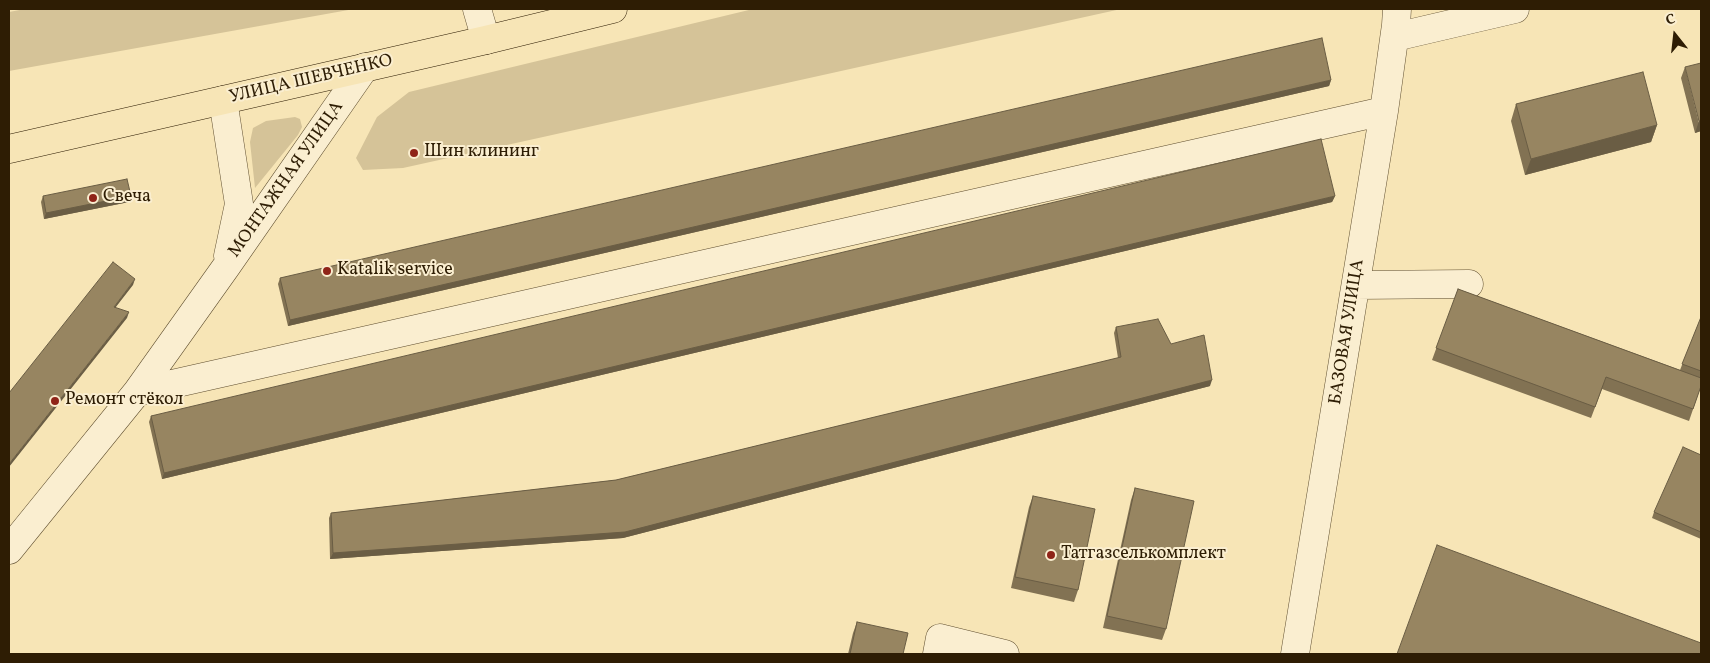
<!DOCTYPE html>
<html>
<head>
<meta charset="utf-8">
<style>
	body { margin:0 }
	#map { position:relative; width:1710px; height:663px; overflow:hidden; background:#f7e5b6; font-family:Vollkorn,serif }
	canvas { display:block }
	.frame { position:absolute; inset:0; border:10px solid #2e1d04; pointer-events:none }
	.north { position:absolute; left:1650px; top:10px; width:50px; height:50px; -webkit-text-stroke:4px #faeed0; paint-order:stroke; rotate:344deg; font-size:14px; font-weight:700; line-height:20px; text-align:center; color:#2e1d04 }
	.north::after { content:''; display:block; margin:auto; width:18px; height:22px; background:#2e1d04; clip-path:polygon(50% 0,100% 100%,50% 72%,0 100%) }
</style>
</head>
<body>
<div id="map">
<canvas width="1710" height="663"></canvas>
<div class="frame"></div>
<div class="north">С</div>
</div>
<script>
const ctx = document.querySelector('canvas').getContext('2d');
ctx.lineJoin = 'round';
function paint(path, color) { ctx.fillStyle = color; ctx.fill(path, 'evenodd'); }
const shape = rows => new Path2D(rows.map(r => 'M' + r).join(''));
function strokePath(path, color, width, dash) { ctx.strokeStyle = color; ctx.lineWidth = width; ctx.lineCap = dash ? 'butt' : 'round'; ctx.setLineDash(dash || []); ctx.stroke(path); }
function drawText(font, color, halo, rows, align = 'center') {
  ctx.font = font + ' Vollkorn,serif'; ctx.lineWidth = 4; ctx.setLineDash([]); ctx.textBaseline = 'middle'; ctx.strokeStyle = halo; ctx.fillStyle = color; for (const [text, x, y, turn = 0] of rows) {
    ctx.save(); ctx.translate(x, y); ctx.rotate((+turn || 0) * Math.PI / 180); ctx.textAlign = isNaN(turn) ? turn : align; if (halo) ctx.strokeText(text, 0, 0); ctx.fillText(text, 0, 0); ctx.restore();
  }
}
const green = shape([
	[25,9,354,9,9,71,9,12],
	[753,9,1121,9,403,168,363,170,356,158,377,117,409,92],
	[295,117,300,119,302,127,298,135,255,188,250,142,253,128,266,121]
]);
const minor = shape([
	[477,9,486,40],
	[1395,37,1515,9],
	[223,100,239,204,228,256],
	[1356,285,1469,284],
	[137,392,1384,111],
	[9,550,137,392,226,267,365,67],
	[937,654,940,638,1005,654],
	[1295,654,1384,111,1396,25,1397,9]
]);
const major = shape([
	[9,149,486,40,613,9]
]);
const wall = shape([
	[1685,67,1701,131,1695,133,1681,78],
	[1331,80,1329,86,288,326,278,284,280,278],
	[1516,104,1657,125,1651,142,1525,175,1511,121],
	[43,196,129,202,44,219,41,202],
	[1335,196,1332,202,162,479,149,422,151,416],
	[1458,289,1680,370,1701,317,1701,386,1689,421,1602,389,1591,418,1432,360],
	[1116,327,1171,344,1210,386,623,538,330,559,329,518,331,513,616,480,1118,358,1114,333],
	[1701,455,1701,539,1652,518,1654,512],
	[1135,488,1166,629,1162,640,1103,628,1131,500],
	[1033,496,1078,590,1074,602,1011,588,1029,507],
	[857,622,903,654,848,654,853,633]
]);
const shadedWall = shape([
	[1331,80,1329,86,288,326,290,320],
	[1699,121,1701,121,1701,131,1695,133],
	[1657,125,1651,142,1525,175,1531,159],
	[131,196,129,202,44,219,46,213],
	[1335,196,1332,202,162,479,164,473],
	[135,279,133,285,112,312,114,307],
	[129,312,127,318,9,467,9,464],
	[1212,380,1210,386,623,538,330,559,333,553]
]);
const building = shape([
	[1322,38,1331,80,290,320,280,278,1322,38],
	[1701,63,1701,121,1699,121,1685,67,1701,63],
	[1643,72,1657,125,1531,159,1516,104,1643,72],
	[1321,139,1335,196,164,473,151,416,1321,139],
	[127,179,131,196,46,213,43,196,127,179],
	[113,262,135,279,114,307,129,312,9,464,9,393,113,262],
	[1458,289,1701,378,1701,386,1693,409,1606,377,1595,407,1436,348,1458,289],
	[1701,317,1701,371,1682,364,1701,317],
	[1158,319,1171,344,1204,335,1212,380,625,532,333,553,331,513,616,480,1121,357,1116,327,1158,319],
	[1683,447,1701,455,1701,532,1654,512,1683,447],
	[1135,488,1194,501,1166,629,1107,616,1135,488],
	[1033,496,1095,509,1078,590,1015,577,1033,496],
	[1437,545,1701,643,1701,654,1397,654,1437,545],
	[857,622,908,633,903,654,850,654,857,622]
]);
const markers = [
	[414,153,5,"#8f2418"],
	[93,198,5,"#8f2418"],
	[327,271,5,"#8f2418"],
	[55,401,5,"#8f2418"],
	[1051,555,5,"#8f2418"]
];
const streetNames = [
	["УЛИЦА ШЕВЧЕНКО",311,80,-13],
	["МОНТАЖНАЯ УЛИЦА",287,180,-55],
	["БАЗОВАЯ УЛИЦА",1348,332,-81]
];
const poiNames = [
	["Шин клининг",424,153],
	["Свеча",103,198],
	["Katalik service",337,271],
	["Ремонт стёкол",65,401],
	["Татгазселькомплект",1061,555]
];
paint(green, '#d5c398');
strokePath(minor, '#604f30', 29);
strokePath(major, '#2e1d04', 29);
strokePath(minor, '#faeed0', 28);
strokePath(major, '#f7e5b6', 28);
paint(wall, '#827253');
paint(shadedWall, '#6a5d44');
paint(building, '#978561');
strokePath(building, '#6a5d44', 1);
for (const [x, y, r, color] of markers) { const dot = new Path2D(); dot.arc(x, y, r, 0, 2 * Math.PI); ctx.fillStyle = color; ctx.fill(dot); strokePath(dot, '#faeed0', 2); }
drawText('18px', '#2e1d04', '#faeed0', streetNames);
drawText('18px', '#2e1d04', '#faeed0', poiNames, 'left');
</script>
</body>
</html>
